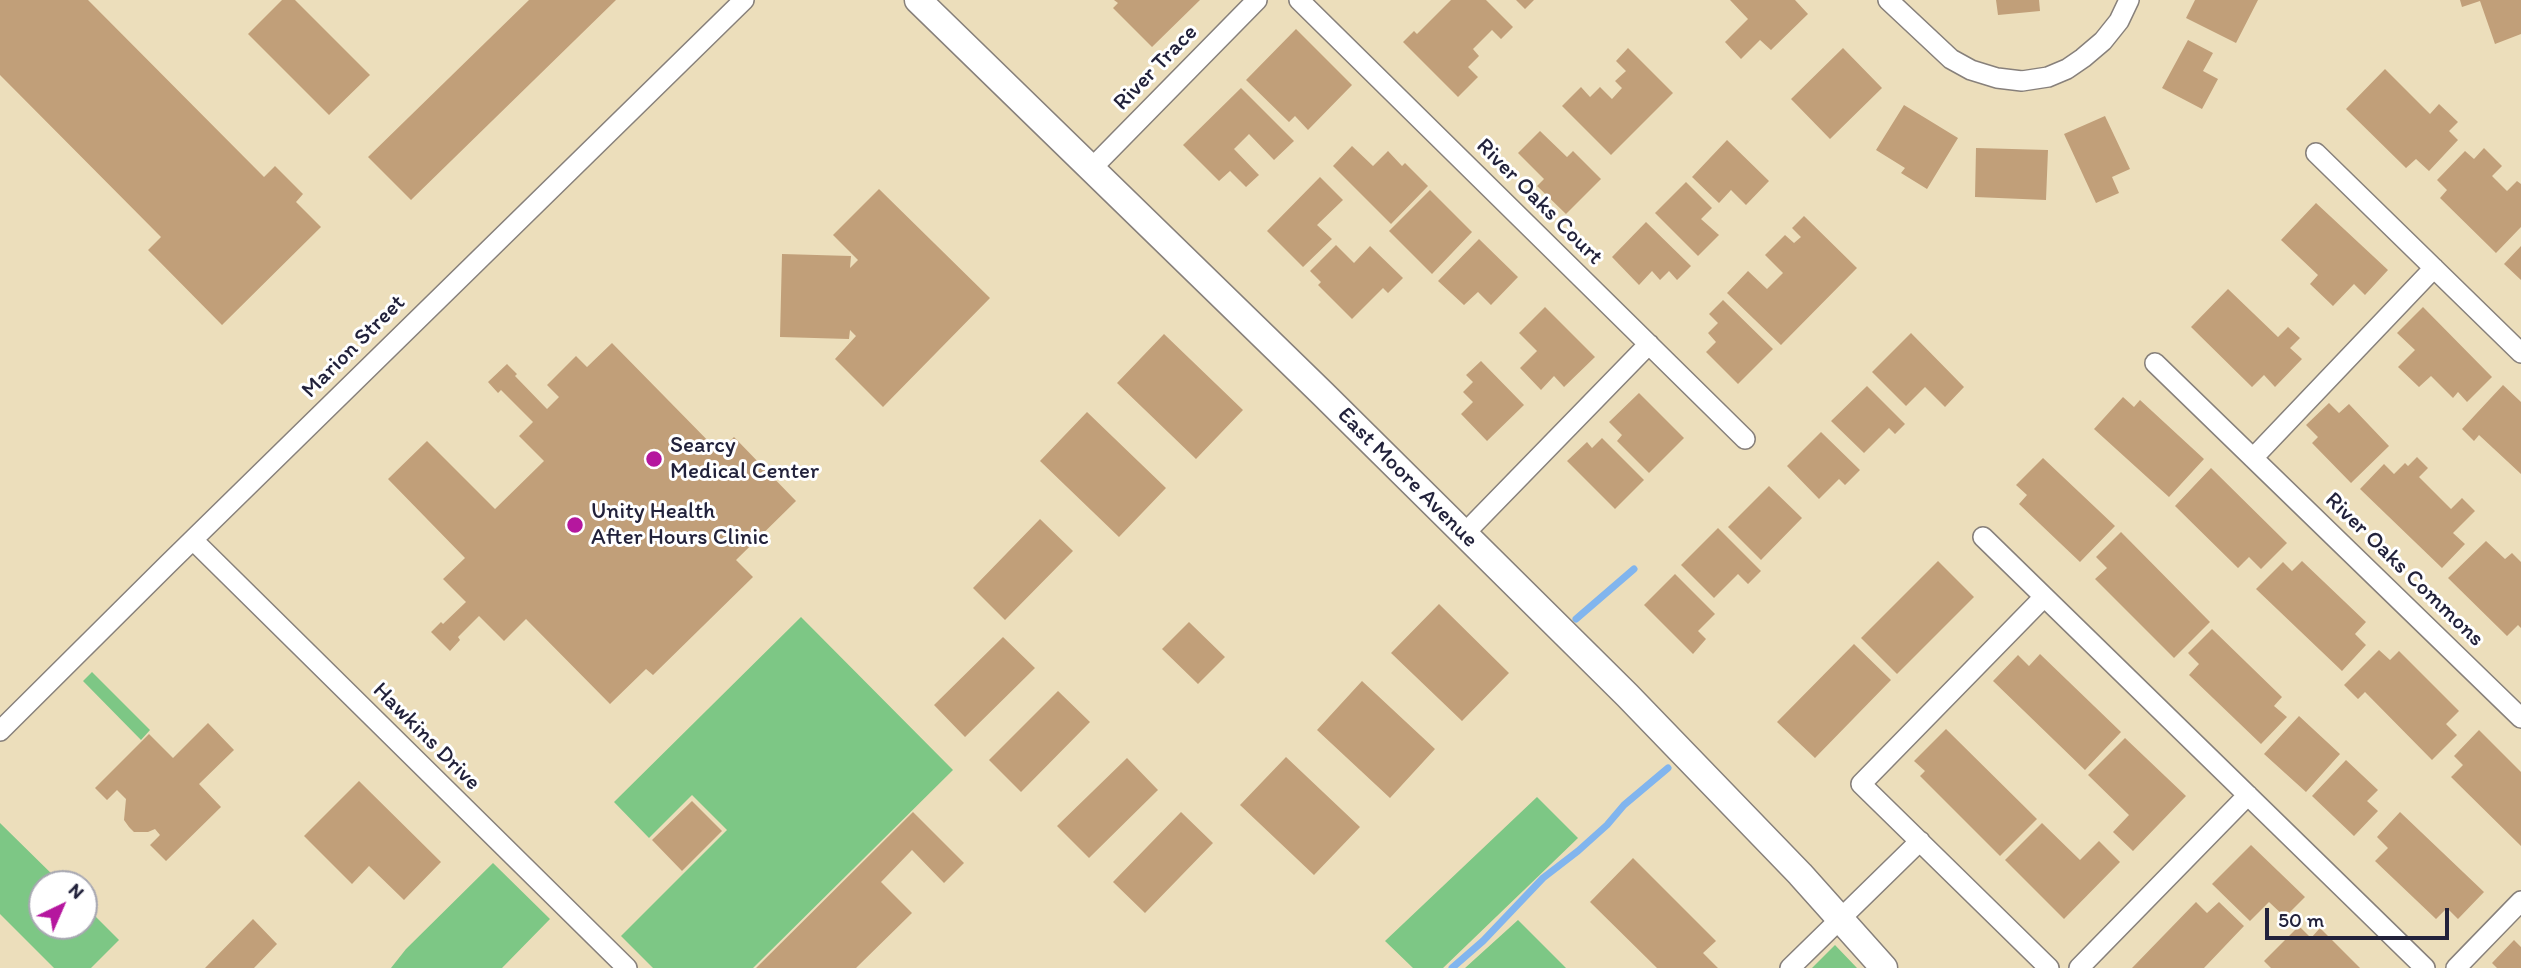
<!DOCTYPE html>
<html>
<head>
<meta charset="utf-8">
<style>
	body { margin:0 }
	#map { position:relative; width:2521px; height:968px; overflow:hidden; background:#ecdebb; font-family:Itim,sans-serif }
	canvas { display:block }
	.north { position:absolute; left:28px; top:870px; width:70px; height:70px; box-sizing:border-box; background:#fff; border:2px solid #a7a7b1; border-radius:50%; rotate:44deg; font-size:19px; font-weight:700; line-height:28px; text-align:center; color:#22223b }
	.north::after { content:''; display:block; margin:auto; width:24px; height:32px; background:#b5179e; clip-path:polygon(50% 0,100% 100%,50% 72%,0 100%) }
	.scale { position:absolute; left:2265px; top:908px; width:184px; height:32px; box-sizing:border-box; border:4px solid #22223b; border-top:0; padding-left:9px; font-size:21px; line-height:24px; white-space:nowrap; color:#22223b; -webkit-text-stroke:5px #fff; paint-order:stroke }
</style>
</head>
<body>
<div id="map">
<canvas width="2521" height="968"></canvas>
<div class="north">N</div>
<div class="scale">50 m</div>
</div>
<script>
const ctx = document.querySelector('canvas').getContext('2d');
ctx.lineJoin = 'round';
function paint(path, color) { ctx.fillStyle = color; ctx.fill(path, 'evenodd'); }
const shape = rows => new Path2D(rows.map(r => 'M' + r).join(''));
function strokePath(path, color, width, dash) { ctx.strokeStyle = color; ctx.lineWidth = width; ctx.lineCap = dash ? 'butt' : 'round'; ctx.setLineDash(dash || []); ctx.stroke(path); }
function drawText(font, color, halo, rows, align = 'center') {
  ctx.font = font + ' Itim,sans-serif'; ctx.lineWidth = 6; ctx.setLineDash([]); ctx.textBaseline = 'middle'; ctx.strokeStyle = halo; ctx.fillStyle = color; for (const [text, x, y, turn = 0] of rows) {
    ctx.save(); ctx.translate(x, y); ctx.rotate((+turn || 0) * Math.PI / 180); ctx.textAlign = isNaN(turn) ? turn : align; if (halo) ctx.strokeText(text, 0, 0); ctx.fillText(text, 0, 0); ctx.restore();
  }
}
const green = shape([
	[801,617,953,770,753,968,653,968,621,936,727,830,692,795,649,838,614,802],
	[92,672,150,730,141,740,83,681],
	[1537,797,1578,838,1443,968,1413,968,1385,941],
	[0,823,62,884,42,884,42,926,84,926,84,905,119,940,91,968,54,968,0,914],
	[493,863,550,919,502,968,391,968,406,949],
	[1518,920,1566,968,1465,968],
	[1835,945,1857,968,1812,968]
]);
const stream = shape([
	[1576,619,1634,569],
	[1452,968,1483,941,1543,878,1578,851,1607,825,1624,805,1668,768]
]);
const building = shape([
	[0,0,88,0,264,177,275,166,303,194,296,202,321,227,222,325,148,250,161,237,0,75],
	[282,0,295,0,370,75,329,115,248,34],
	[529,0,616,0,411,200,368,157],
	[1114,0,1200,0,1152,47,1113,8,1118,3],
	[1451,0,1486,0,1513,27,1501,39,1492,30,1473,49,1479,56,1468,67,1478,77,1458,97,1403,42,1414,31,1417,34],
	[1516,0,1534,0,1525,9],
	[1730,0,1795,0,1808,14,1771,50,1760,40,1741,59,1725,42,1748,19],
	[1996,0,2039,0,2040,11,1998,15],
	[2195,0,2258,0,2236,43,2186,18],
	[2460,0,2521,0,2521,34,2495,44,2480,1,2462,7],
	[1296,29,1352,85,1308,130,1295,116,1289,122,1246,80],
	[2188,40,2213,53,2203,71,2218,79,2202,109,2162,88],
	[1628,48,1673,93,1611,155,1562,106,1581,87,1590,97,1600,87,1612,99,1622,88,1615,81,1626,71,1616,61],
	[1843,48,1882,88,1830,139,1791,99],
	[2385,69,2430,114,2439,104,2458,122,2449,131,2458,140,2429,171,2416,159,2406,168,2346,109],
	[1241,88,1294,141,1274,160,1249,134,1234,149,1259,175,1246,187,1230,171,1219,181,1183,145],
	[1904,105,1958,138,1927,189,1901,173,1905,168,1876,150],
	[2105,116,2130,169,2112,177,2119,193,2096,203,2064,134],
	[1540,131,1567,157,1573,151,1601,179,1566,214,1537,186,1544,179,1518,153],
	[1727,140,1769,181,1746,205,1731,190,1719,203,1692,177],
	[1352,146,1373,166,1388,151,1402,166,1405,163,1428,186,1391,224,1333,166],
	[1976,148,2048,150,2046,200,1975,197],
	[2484,148,2502,166,2492,176,2507,191,2517,181,2521,184,2521,227,2496,253,2440,198,2447,190,2437,180,2465,151,2474,159],
	[1320,177,1343,200,1317,225,1332,239,1303,267,1267,231],
	[1686,182,1712,208,1701,219,1719,235,1698,256,1655,213],
	[879,189,990,298,883,407,835,359,856,336,850,330,849,339,780,337,782,254,851,256,850,268,858,260,833,235],
	[1430,190,1472,232,1432,274,1389,231],
	[2316,203,2388,270,2365,295,2354,284,2333,306,2310,284,2318,275,2281,240],
	[1804,216,1857,268,1781,345,1727,293,1748,271,1767,289,1783,273,1765,255,1785,235,1794,243,1801,237,1792,228],
	[1646,222,1691,266,1677,280,1669,271,1660,280,1652,271,1639,285,1612,257],
	[1479,239,1518,277,1491,305,1478,292,1464,305,1438,281],
	[1336,245,1354,263,1370,246,1403,278,1388,293,1383,288,1352,319,1318,285,1321,282,1310,271],
	[2521,246,2521,280,2504,264],
	[2228,289,2278,337,2288,327,2300,338,2290,348,2302,359,2275,387,2264,375,2252,387,2191,327],
	[1723,300,1773,349,1738,384,1706,352,1716,342,1708,333,1718,323,1709,314],
	[1545,307,1595,357,1564,387,1554,376,1541,390,1520,368,1537,351,1519,333],
	[2423,307,2492,377,2467,402,2458,392,2453,398,2431,376,2419,387,2398,367,2415,350,2397,333],
	[1911,333,1964,387,1945,407,1925,387,1906,406,1872,372],
	[1164,334,1243,410,1196,459,1117,383],
	[612,343,719,452,734,437,796,501,736,560,753,577,653,675,646,669,610,704,526,619,504,641,479,616,458,637,460,640,450,651,431,632,441,622,443,624,466,602,443,579,465,558,388,479,427,441,495,509,544,461,519,436,533,422,501,390,498,393,488,382,507,364,517,374,515,376,547,409,559,397,547,385,576,356,587,367],
	[1481,361,1524,405,1487,441,1461,414,1473,402,1463,392,1473,382,1466,375],
	[2503,385,2521,402,2521,474,2479,435,2474,441,2462,429],
	[1867,386,1905,424,1895,434,1889,428,1864,453,1831,421],
	[1639,393,1684,438,1649,473,1617,441,1622,435,1609,422],
	[2123,397,2134,407,2140,400,2204,459,2169,497,2094,429],
	[2329,403,2339,413,2349,404,2389,446,2351,483,2312,443,2318,437,2306,425],
	[1087,412,1166,488,1119,537,1040,461],
	[1821,432,1860,470,1845,485,1839,479,1819,499,1787,466],
	[1602,438,1644,480,1615,509,1567,461,1587,442,1592,448],
	[2417,457,2428,468,2419,477,2451,509,2462,498,2475,511,2453,533,2465,544,2442,568,2360,489,2384,464,2394,474,2405,463,2408,466],
	[2043,458,2115,526,2080,562,2019,504,2027,495,2016,485],
	[2211,468,2287,543,2261,569,2249,557,2238,568,2175,506],
	[1769,486,1802,518,1761,560,1728,527],
	[1040,519,1073,551,1005,620,973,588],
	[1718,528,1761,571,1748,584,1738,574,1714,598,1681,565],
	[2121,532,2210,622,2174,658,2095,579,2107,568,2096,557],
	[2486,541,2505,559,2512,553,2521,562,2521,628,2518,625,2507,636,2448,578],
	[1938,561,1974,597,1897,674,1861,638],
	[2302,561,2366,622,2355,634,2366,645,2342,671,2256,589,2283,562,2292,571],
	[1675,574,1715,614,1698,631,1706,639,1693,654,1644,605],
	[1439,604,1509,673,1462,721,1391,653],
	[1189,622,1225,657,1198,684,1162,649],
	[2212,629,2282,697,2274,706,2287,717,2261,744,2189,675,2199,664,2188,653],
	[1003,637,1035,668,965,737,934,705],
	[1854,644,1891,680,1815,758,1777,722],
	[2379,650,2390,660,2399,651,2459,711,2446,724,2457,735,2432,760,2365,692,2358,699,2344,685],
	[2040,654,2121,732,2085,770,1993,681,2018,655,2029,666],
	[1362,681,1435,749,1390,798,1317,730],
	[1058,691,1090,722,1021,792,989,760],
	[2299,716,2340,754,2306,792,2264,754],
	[208,723,234,750,199,784,221,807,166,861,150,845,160,835,155,829,148,832,134,832,129,827,124,820,126,799,117,790,107,800,95,788,149,734,173,758],
	[1946,729,2037,819,2000,856,1920,776,1925,771,1914,761],
	[2479,730,2521,772,2521,846,2451,777,2463,765,2454,756],
	[2125,738,2186,796,2133,851,2113,832,2129,815,2088,775],
	[1286,757,1360,827,1314,875,1240,805],
	[1127,758,1158,790,1089,858,1057,826],
	[2346,760,2378,790,2367,801,2378,811,2354,836,2312,796],
	[359,781,441,862,404,900,369,866,352,884,304,836],
	[692,801,722,831,682,871,652,840],
	[913,812,964,863,944,883,912,850,881,882,912,913,856,968,756,968],
	[1181,812,1213,843,1145,913,1113,882],
	[2400,812,2484,892,2458,919,2447,908,2436,919,2375,861,2388,848,2377,837],
	[2042,823,2080,860,2099,841,2120,862,2064,919,2005,860],
	[2251,845,2305,897,2285,917,2269,902,2250,921,2212,884],
	[1633,858,1716,941,1703,953,1718,968,1657,968,1590,902],
	[2196,902,2207,913,2219,902,2244,926,2204,968,2132,968],
	[253,919,277,944,254,968,205,968],
	[2299,926,2311,938,2320,928,2360,968,2271,968,2264,961],
	[2514,940,2521,947,2521,968,2497,968,2492,963]
]);
const street = shape([
	[1299,0,1745,439],
	[1888,0,1951,59,1971,70,1997,78,2022,81,2048,77,2067,69,2083,58,2103,41,2119,21,2129,0],
	[2316,153,2521,353],
	[1091,169,1257,0],
	[2155,363,2521,718],
	[2253,458,2434,268],
	[1464,534,1649,344],
	[1983,537,2425,968],
	[193,540,627,968],
	[2044,597,1861,784,2049,968],
	[0,731,168,564,744,0],
	[1790,968,1920,841],
	[2079,968,2248,795],
	[2456,968,2521,901]
]);
const secondary = shape([
	[918,0,1323,394,1627,695,1800,874,1884,968]
]);
const markers = [
	[654,459,9,"#b5179e"],
	[575,525,9,"#b5179e"]
];
const streetNames = [
	["River Trace",1156,68,-46],
	["River Oaks Court",1539,202,45],
	["Marion Street",354,347,-45],
	["East Moore Avenue",1407,478,45],
	["River Oaks Commons",2404,570,44],
	["Hawkins Drive",426,737,45]
];
const poiNames = [
	["Searcy",670,446],
	["Medical Center",670,472],
	["Unity Health",591,512],
	["After Hours Clinic",591,538]
];
paint(green, '#7dc785');
strokePath(stream, '#81b5ee', 7);
paint(building, '#c19f79');
strokePath(street, '#87807b', 22);
strokePath(secondary, '#87807b', 29);
strokePath(street, '#fff', 19);
strokePath(secondary, '#fff', 26);
for (const [x, y, r, color] of markers) { const dot = new Path2D(); dot.arc(x, y, r, 0, 2 * Math.PI); ctx.fillStyle = color; ctx.fill(dot); strokePath(dot, '#fff', 2.5); }
drawText('23px', '#22223b', '#fff', streetNames);
drawText('23px', '#22223b', '#fff', poiNames, 'left');
</script>
</body>
</html>
